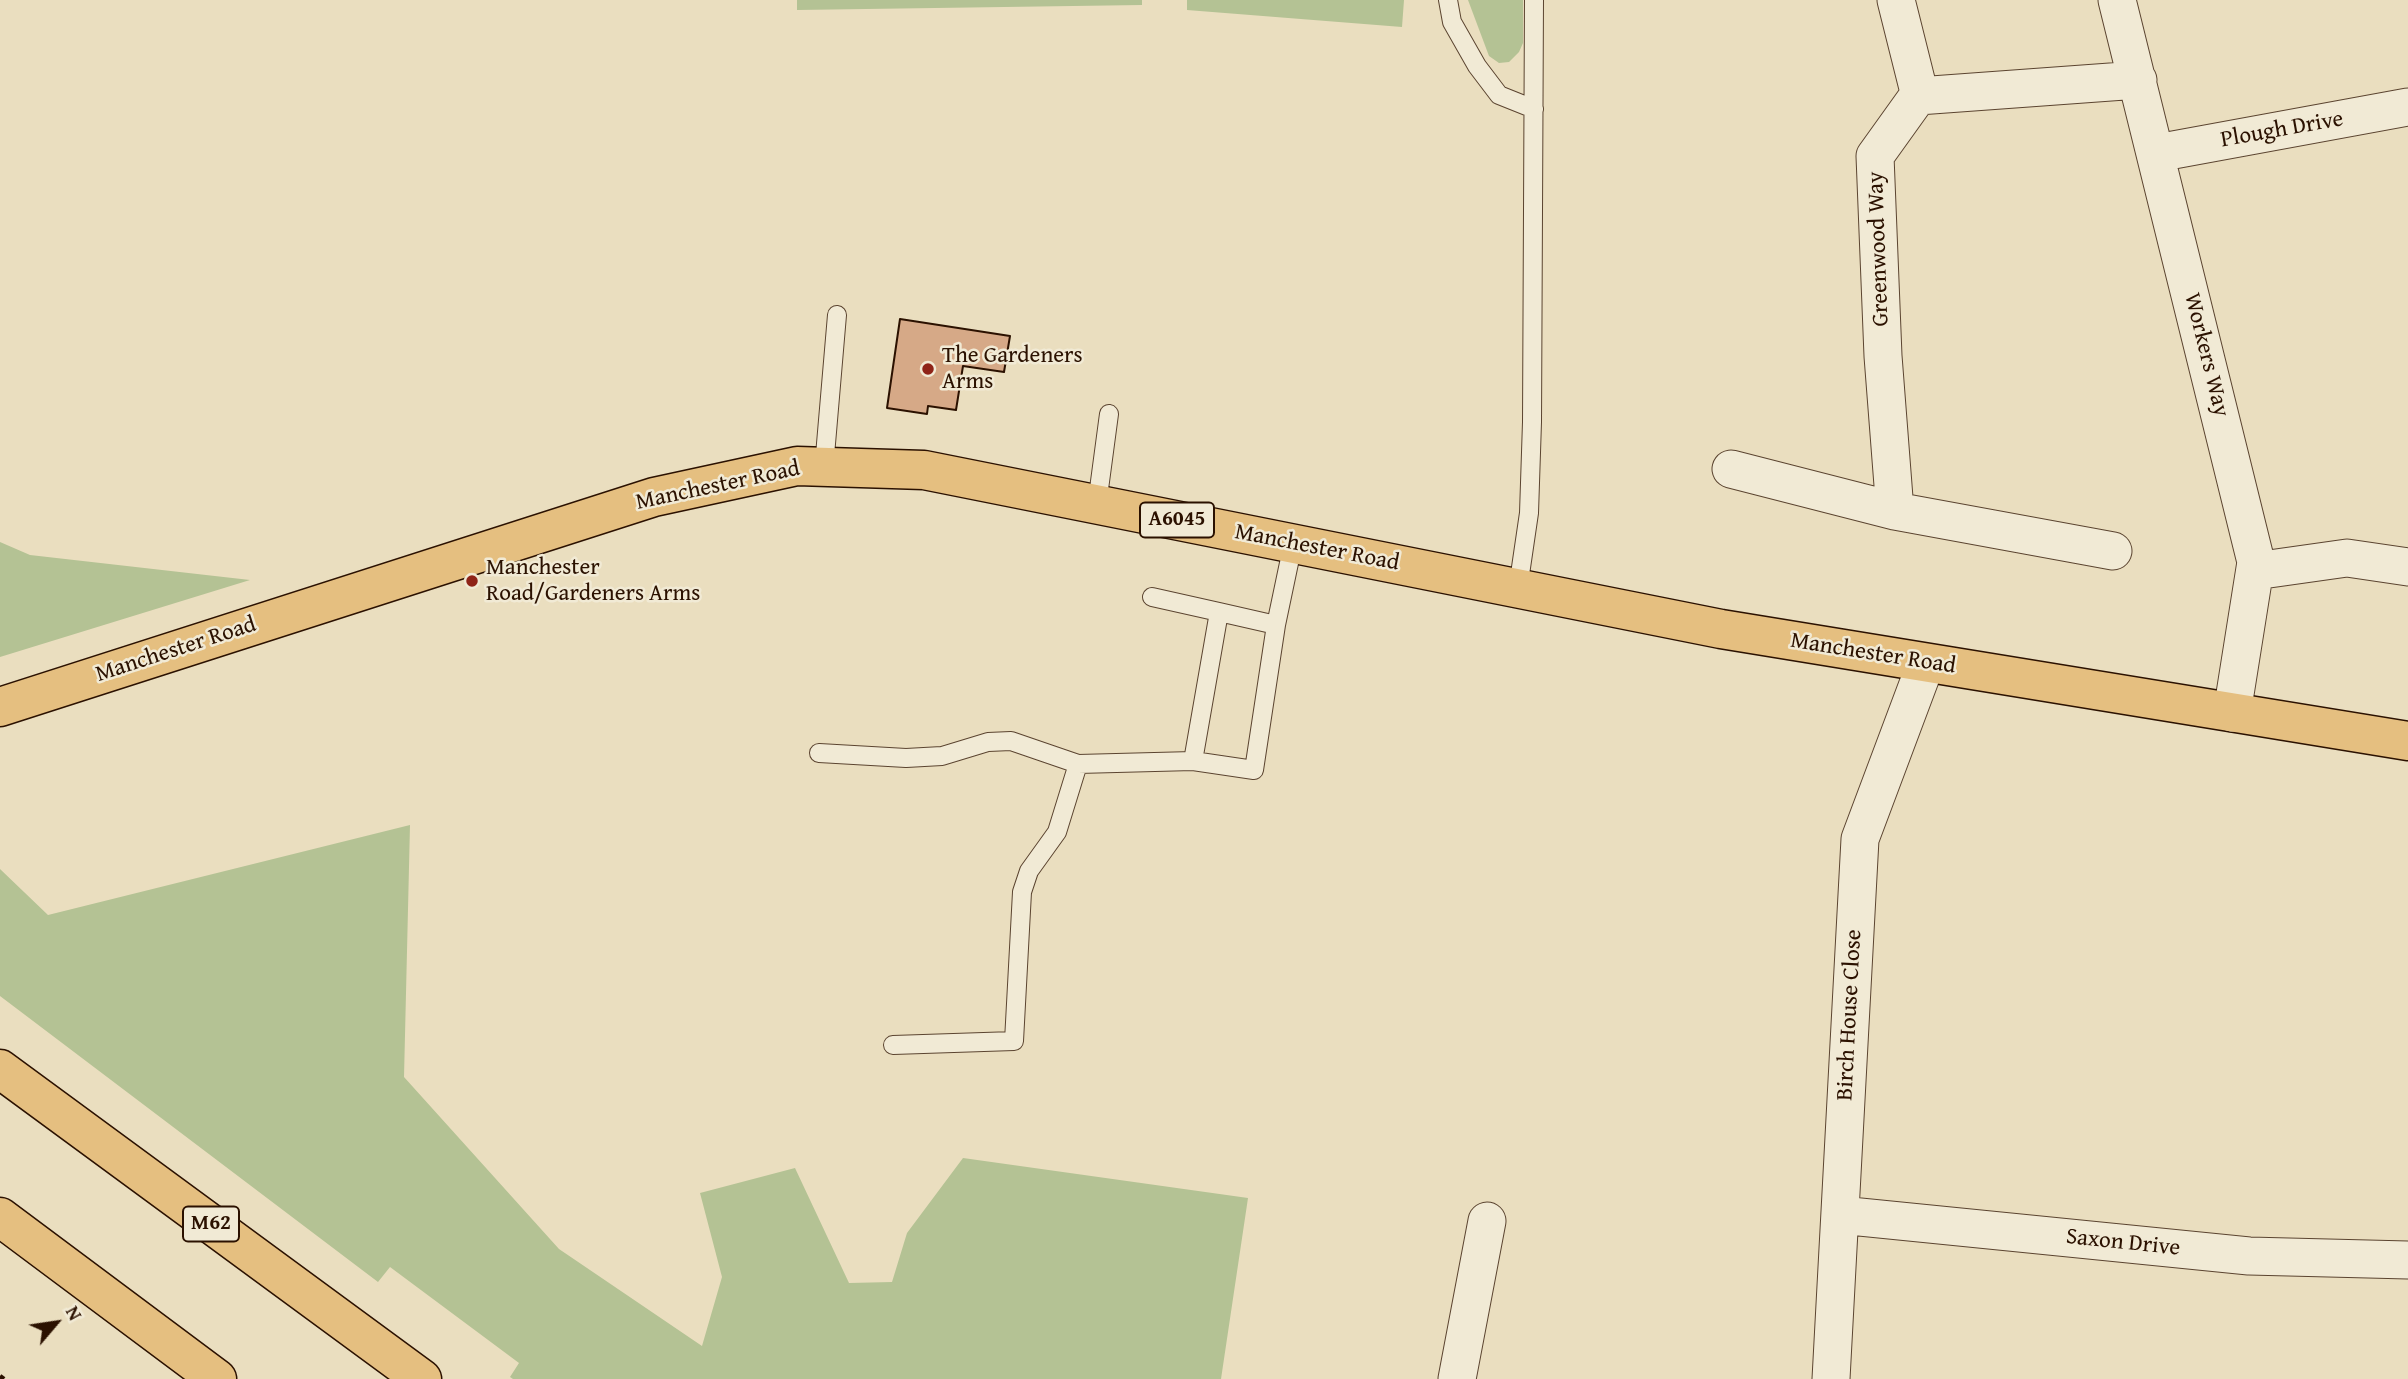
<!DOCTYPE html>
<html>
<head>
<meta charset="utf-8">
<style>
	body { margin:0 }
	#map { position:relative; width:2408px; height:1379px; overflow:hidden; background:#eadebf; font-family:"Gentium Book Plus",serif }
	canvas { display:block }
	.north { position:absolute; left:21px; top:1288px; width:70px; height:70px; -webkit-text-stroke:5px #f1ead5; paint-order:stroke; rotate:61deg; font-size:19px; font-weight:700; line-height:28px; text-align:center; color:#2b1100 }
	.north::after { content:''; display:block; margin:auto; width:24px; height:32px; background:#2b1100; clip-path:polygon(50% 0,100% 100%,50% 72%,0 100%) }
</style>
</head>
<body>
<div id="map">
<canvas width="2408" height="1379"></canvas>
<div class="north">N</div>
</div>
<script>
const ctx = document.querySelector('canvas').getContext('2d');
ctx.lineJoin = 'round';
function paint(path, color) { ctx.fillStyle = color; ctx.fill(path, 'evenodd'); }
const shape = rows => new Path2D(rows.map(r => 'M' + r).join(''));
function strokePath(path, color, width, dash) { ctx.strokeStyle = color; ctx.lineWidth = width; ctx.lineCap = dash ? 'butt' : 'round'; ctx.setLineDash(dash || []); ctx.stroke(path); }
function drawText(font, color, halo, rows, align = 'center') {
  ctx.font = font + ' "Gentium Book Plus",serif'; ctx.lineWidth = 5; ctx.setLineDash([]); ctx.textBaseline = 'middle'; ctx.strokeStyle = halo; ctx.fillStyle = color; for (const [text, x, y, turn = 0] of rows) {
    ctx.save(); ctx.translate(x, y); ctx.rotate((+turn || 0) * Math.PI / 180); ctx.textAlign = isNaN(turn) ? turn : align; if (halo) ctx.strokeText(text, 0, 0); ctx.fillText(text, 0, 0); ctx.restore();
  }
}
const green = shape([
	[797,0,1142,0,1142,5,797,10],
	[1187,0,1404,0,1402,27,1187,10],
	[1468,0,1523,0,1523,43,1519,52,1509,62,1499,63,1489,56],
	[0,542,30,555,250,580,0,657],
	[410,825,404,1077,559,1249,702,1346,722,1277,700,1193,795,1168,849,1283,892,1282,907,1233,963,1158,1248,1198,1221,1379,513,1379,510,1377,519,1363,390,1267,378,1282,0,996,0,869,48,915]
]);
const building = shape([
	[900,319,1010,336,1004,372,963,366,956,410,928,406,927,414,887,408,900,319]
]);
const path = shape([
	[0,1376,4,1379]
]);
const service = shape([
	[1448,0,1452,22,1477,66,1499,95,1534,109],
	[824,467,837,315],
	[1097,504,1109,414],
	[1518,588,1529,513,1532,422,1534,0],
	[1152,597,1219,612],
	[819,753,906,758,942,756,988,742,1011,741,1078,764],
	[1193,761,1254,770,1276,625],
	[893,1045,1014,1041,1022,892,1029,871,1057,832,1078,764,1193,761,1219,612,1276,625,1293,544]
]);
const minor = shape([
	[1896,0,1920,96],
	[2117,0,2256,562,2232,713],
	[2157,153,2408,107],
	[1731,469,1895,511,2113,551],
	[1895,511,1883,356,1875,156,1918,96,2138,80],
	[2255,571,2347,558,2408,567],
	[1840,1215,2249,1256,2408,1260],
	[1457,1379,1487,1221],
	[1831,1379,1860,839,1926,663]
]);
const primary = shape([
	[0,707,654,497,797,466,924,470,1721,629,2408,741]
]);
const motorway = shape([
	[0,1069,422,1379],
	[0,1217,217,1379]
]);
const markers = [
	[928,369,7,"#8f2418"],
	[472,581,7,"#8f2418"]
];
const shields = [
	[1177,520,74],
	[211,1224,56]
];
const shieldNames = [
	["A6045",1177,520],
	["M62",211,1224]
];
const streetNames = [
	["Plough Drive",2282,130,-10],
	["Greenwood Way",1879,249,-92],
	["Workers Way",2206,355,76],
	["Manchester Road",718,486,-12],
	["Manchester Road",1317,548,11],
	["Manchester Road",176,650,-18],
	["Manchester Road",1873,654,9],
	["Birch House Close",1850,1015,-87],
	["Saxon Drive",2123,1243,6]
];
const poiNames = [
	["The Gardeners",942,356],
	["Arms",942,382],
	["Manchester",486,568],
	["Road/Gardeners Arms",486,594]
];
paint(green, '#b4c294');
paint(building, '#d6a987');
strokePath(building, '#2b1100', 2);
strokePath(service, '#5b4430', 20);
strokePath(minor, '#5b4430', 39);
strokePath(primary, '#2b1100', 41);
strokePath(motorway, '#2b1100', 41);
strokePath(path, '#2b1100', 4.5, [5, 3.5]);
strokePath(service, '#f1ead5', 18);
strokePath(minor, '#f1ead5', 37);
strokePath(primary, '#e5bf80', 38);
strokePath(motorway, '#e5bf80', 38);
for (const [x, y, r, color] of markers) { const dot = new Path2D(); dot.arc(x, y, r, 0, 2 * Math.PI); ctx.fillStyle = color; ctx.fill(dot); strokePath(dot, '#f1ead5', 2.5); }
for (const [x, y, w] of shields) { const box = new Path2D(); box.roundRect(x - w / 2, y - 17.5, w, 35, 5); ctx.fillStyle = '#f1ead5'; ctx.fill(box); strokePath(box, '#2b1100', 2); }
drawText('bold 21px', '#2b1100', null, shieldNames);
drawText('23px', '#2b1100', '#f1ead5', streetNames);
drawText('23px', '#2b1100', '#f1ead5', poiNames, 'left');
</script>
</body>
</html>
